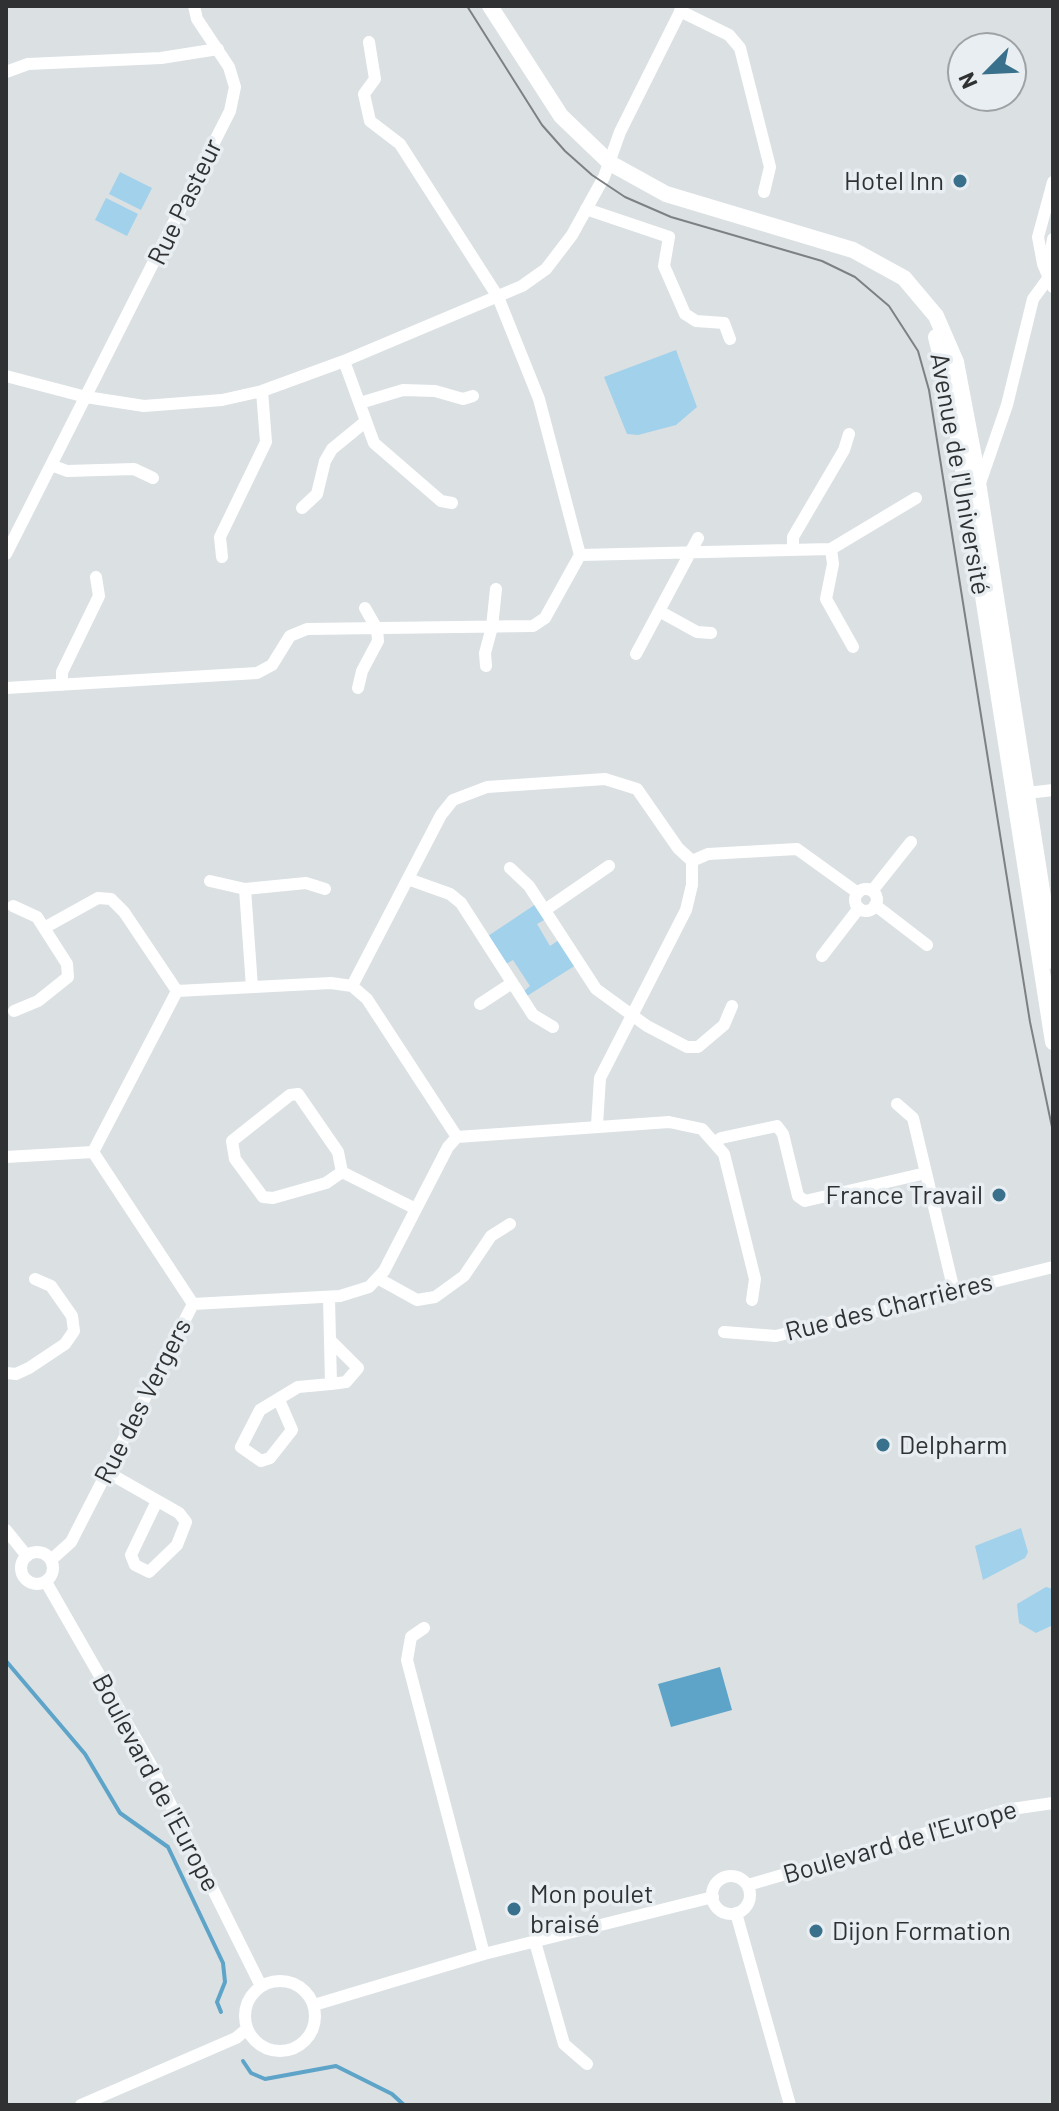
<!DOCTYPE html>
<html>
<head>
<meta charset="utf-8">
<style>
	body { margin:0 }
	#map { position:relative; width:1059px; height:2111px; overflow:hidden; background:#dbe0e3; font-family:Barlow,sans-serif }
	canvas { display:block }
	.frame { position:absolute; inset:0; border:8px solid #2f3132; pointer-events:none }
	.north { position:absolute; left:947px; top:32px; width:80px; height:80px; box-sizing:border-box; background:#e8eef1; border:2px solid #9ea2a5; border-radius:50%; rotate:246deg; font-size:22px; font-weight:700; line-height:32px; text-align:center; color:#2f3132 }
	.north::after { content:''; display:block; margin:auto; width:28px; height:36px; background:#39708b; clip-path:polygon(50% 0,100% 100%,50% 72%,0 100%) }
</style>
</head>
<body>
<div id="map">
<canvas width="1059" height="2111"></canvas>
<div class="frame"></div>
<div class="north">N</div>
</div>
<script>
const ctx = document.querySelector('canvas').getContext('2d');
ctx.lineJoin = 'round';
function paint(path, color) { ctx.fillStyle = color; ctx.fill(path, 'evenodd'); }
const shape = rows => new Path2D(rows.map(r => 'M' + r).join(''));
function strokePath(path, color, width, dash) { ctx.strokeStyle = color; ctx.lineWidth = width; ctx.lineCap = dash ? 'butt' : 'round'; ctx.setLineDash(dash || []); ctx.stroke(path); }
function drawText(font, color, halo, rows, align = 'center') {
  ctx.font = font + ' Barlow,sans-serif'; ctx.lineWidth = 7; ctx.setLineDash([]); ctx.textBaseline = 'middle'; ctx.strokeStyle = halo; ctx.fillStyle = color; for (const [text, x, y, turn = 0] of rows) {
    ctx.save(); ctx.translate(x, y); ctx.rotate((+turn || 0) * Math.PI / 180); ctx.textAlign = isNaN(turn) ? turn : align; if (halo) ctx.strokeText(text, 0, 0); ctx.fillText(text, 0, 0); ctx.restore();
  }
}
const green = shape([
	[120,172,152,188,141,210,109,194],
	[106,198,138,214,127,236,95,220],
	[676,350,697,407,676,425,638,435,627,434,604,377],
	[536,904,546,919,537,924,550,946,559,940,576,965,527,996,524,991,530,986,513,960,506,964,488,936],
	[1021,1528,1028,1552,1025,1558,983,1580,975,1546],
	[1046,1587,1053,1589,1053,1625,1036,1633,1019,1623,1017,1604]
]);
const forest = shape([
	[720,1667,732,1710,671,1727,658,1684]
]);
const stream = shape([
	[6,1661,85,1754,120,1813,168,1847,223,1963,225,1982,217,2002,221,2012],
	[243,2061,251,2073,265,2079,336,2066,392,2094,404,2105]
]);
const minor = shape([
	[680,11,729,35,740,48,770,167,764,192],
	[369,42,375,79,364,94,370,121,400,144,498,297,539,399,580,555],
	[6,72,28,64,161,58,218,49],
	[1053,182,1038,237,1043,264,1053,287],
	[586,209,669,237,664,266,685,314,696,321,724,323,730,339],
	[344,361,374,443,441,501,452,503],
	[6,376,86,397,144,406,222,400,262,391,344,361,522,286,546,269,572,235,604,177,620,132,683,6],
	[360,403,403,390,435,391,463,399,473,396],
	[51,465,67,471,134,469,153,478],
	[980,483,1007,405,1033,299,1052,273,1049,262,1053,239],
	[302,508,317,494,325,461,332,449,365,422],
	[698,538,659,611,697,632,711,633],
	[831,549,833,564,826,599,853,647],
	[793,550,793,537,844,450,849,434],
	[6,554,230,111,235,87,229,67,197,19,194,6],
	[222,557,220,537,266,442,262,391],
	[636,654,659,611],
	[486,666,485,653,492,627,496,589],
	[62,685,62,672,99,596,96,577],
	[6,688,257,673,272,665,290,636,307,629,533,626,545,618,580,555,831,549,916,498],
	[358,688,362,671,378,641,377,629,365,608],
	[1019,794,1053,790],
	[692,861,708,854,797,849,858,893],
	[510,868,529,886,596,989,647,1026,687,1047,698,1047,724,1025,732,1006],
	[408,879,450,894,461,903,533,1015,553,1027],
	[210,881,245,889],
	'855 900a11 11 0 1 1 22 0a11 11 0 1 1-22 0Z',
	[872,891,911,842],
	[875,905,927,945],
	[13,906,37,917,44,928],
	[545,910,609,866],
	[822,956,859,908],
	[352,986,441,815,453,800,487,787,605,779,637,789,678,848,692,861,692,885,686,910,600,1078,597,1125],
	[252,987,245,889,306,883,325,889],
	[480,1004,512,983],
	[14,1011,38,1001,68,977,67,964,44,928,98,898,111,899,124,912,177,991],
	[298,1094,338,1152,342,1172,326,1183,273,1198,263,1197,235,1159,232,1141,290,1095,298,1094],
	[897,1104,913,1118,954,1291],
	[716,1142,721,1138,777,1126,783,1134,798,1196,805,1201,926,1173],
	[93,1152,177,991,331,983,352,986,367,999,457,1137],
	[6,1157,93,1152,193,1304,71,1542,51,1560],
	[342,1172,416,1209],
	[379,1279,417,1300,435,1297,464,1276,491,1236,510,1224],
	[193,1304,340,1296,369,1287,384,1271,448,1147,457,1137,669,1122,702,1129,724,1154,755,1279,752,1300],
	[724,1332,776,1336,1053,1267],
	[6,1373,16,1374,29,1368,65,1344,74,1331,72,1316,51,1286,35,1279],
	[331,1384,346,1382,358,1368,331,1341],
	[279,1400,292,1430,270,1458,261,1461,241,1447,260,1410,298,1387,331,1384,329,1297],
	[107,1472,179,1513,186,1522,177,1545,149,1572,135,1565,131,1555,157,1501],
	[6,1530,27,1556],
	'21 1568a16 16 0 1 1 32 0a16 16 0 1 1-32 0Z',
	[46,1582,151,1765,261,1986],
	[424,1628,411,1637,407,1660,484,1954],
	'712 1895a19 19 0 1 1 38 0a19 19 0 1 1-38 0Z',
	[748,1885,1005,1810,1053,1803],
	[736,1913,790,2105],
	[535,1942,564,2044,587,2064],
	'245 2016a35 35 0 1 1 70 0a35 35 0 1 1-70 0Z',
	[314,2005,484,1954,713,1897],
	[81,2105,236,2038,247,2029]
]);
const major = shape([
	[490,6,561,116,610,163,666,194,853,250,904,278,936,316,956,362,974,457,1053,961],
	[936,337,953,405,1053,1042]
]);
const tram = shape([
	[467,6,542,125,565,151,592,175,625,197,671,217,822,261,855,277,889,306,918,351,929,390,1030,1022,1053,1132]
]);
const markers = [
	[960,181,8,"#39708b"],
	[999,1195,8,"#39708b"],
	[883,1445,8,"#39708b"],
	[514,1909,8,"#39708b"],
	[816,1931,8,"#39708b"]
];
const poiNames = [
	["Hotel Inn",944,181,"right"],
	["France Travail",983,1195,"right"],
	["Delpharm",899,1445],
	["Mon poulet",530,1894],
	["braisé",530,1924],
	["Dijon Formation",832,1931]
];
const streetNames = [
	["Rue Pasteur",185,202,-64],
	["Avenue de l'Université",960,474,80],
	["Rue des Charrières",889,1307,-14],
	["Rue des Vergers",143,1401,-63],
	["Boulevard de l'Europe",156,1783,62],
	["Boulevard de l'Europe",900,1842,-16]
];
paint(green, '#a1d1eb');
paint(forest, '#5da4c8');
strokePath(stream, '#5da4c8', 4);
strokePath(minor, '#fff', 12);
strokePath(major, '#fff', 16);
strokePath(tram, '#7e8183', 2);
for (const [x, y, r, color] of markers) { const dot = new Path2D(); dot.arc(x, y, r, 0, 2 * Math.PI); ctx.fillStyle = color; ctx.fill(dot); strokePath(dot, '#e8eef1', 3); }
drawText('26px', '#2f3132', '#e8eef1', poiNames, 'left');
drawText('26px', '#2f3132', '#e8eef1', streetNames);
</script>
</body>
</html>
